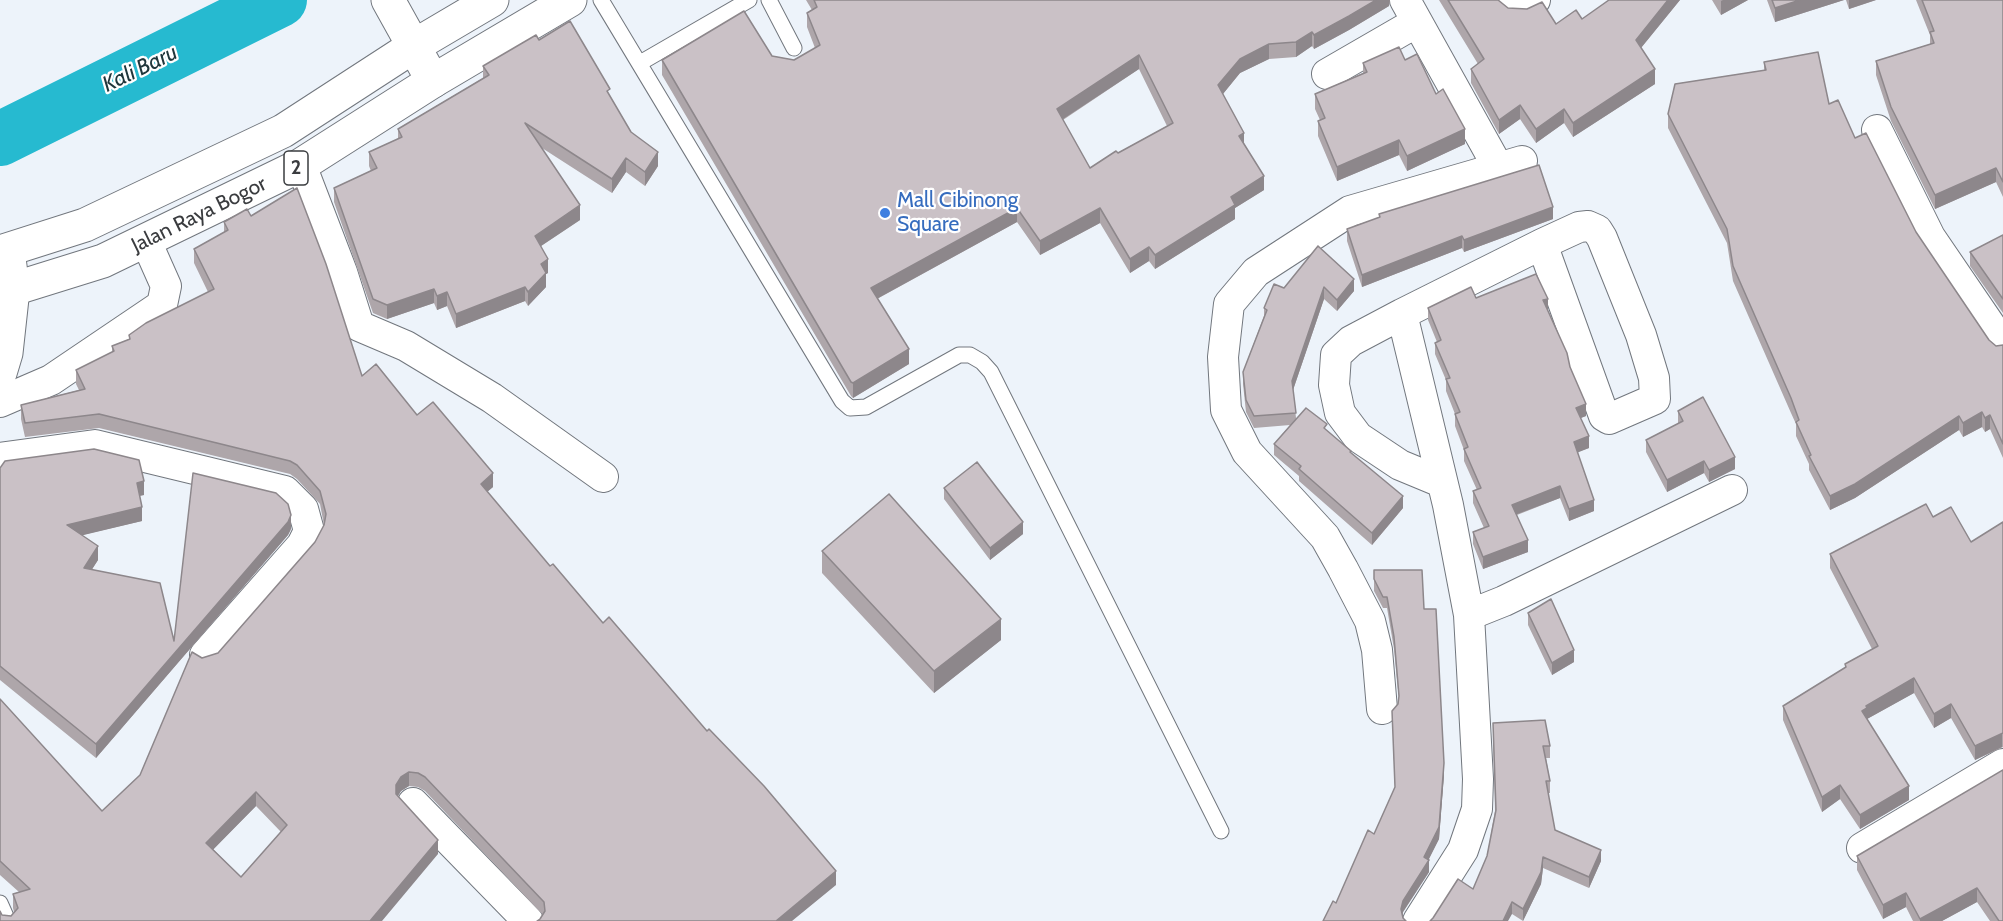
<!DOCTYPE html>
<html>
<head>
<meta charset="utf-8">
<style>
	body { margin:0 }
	canvas { display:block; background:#edf3fa }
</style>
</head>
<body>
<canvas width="2003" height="921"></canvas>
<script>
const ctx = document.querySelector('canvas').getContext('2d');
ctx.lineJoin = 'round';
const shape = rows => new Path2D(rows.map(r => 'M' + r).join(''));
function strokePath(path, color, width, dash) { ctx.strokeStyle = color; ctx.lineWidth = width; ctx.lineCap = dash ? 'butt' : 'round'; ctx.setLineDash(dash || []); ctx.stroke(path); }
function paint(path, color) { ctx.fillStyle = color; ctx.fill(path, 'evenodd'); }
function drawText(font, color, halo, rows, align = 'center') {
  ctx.font = font + ' Cabin,sans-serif'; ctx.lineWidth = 4.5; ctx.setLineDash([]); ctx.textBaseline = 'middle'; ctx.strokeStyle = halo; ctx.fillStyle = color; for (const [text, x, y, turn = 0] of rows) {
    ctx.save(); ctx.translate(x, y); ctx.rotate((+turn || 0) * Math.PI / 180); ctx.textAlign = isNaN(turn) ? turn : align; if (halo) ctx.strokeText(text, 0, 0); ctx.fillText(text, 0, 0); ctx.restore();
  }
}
const river = shape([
	[0,139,280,0]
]);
const service = shape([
	[601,0,842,401,850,408,866,407,959,355,970,355,982,362,991,372,1221,831],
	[769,0,794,48],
	[640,63,749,0],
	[0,903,8,921]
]);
const minor = shape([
	[1405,0,1499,169],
	[1509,0,1513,6,1520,8,1535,0],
	[1327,74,1417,22],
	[1877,130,1930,237,2003,344],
	[301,165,342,272,359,326,406,346,492,398,603,477],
	[1402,314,1448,505,1469,615,1478,779,1477,809,1463,850,1418,921],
	[0,402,51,380,162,305,166,286,146,241],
	[0,458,95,445,285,491,303,509,309,531,302,545,205,655],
	[1441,482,1400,465,1358,437,1340,413,1334,385,1336,355,1351,341,1402,314,1542,244,1579,227,1588,226,1597,230,1602,238,1641,335,1654,378,1655,399,1609,419,1604,416,1542,244],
	[1469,615,1504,601,1732,490],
	[1382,709,1377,650,1370,621,1343,569,1325,537,1247,452,1226,410,1223,357,1229,304,1256,272,1350,211,1522,161],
	[413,803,528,921],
	[1862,848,2003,764]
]);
const tertiary = shape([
	[388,0,433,81]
]);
const secondary = shape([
	[0,373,6,353,13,289,8,251]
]);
const trunk = shape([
	[0,252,85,225,283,131,414,46,492,0],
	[0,290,13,289,103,261,301,165,433,81,570,0]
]);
const wall = shape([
	[806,0,1390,0,1389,6,1349,30,1314,49,1312,46,1296,57,1269,59,1240,73,1223,94,1264,190,1235,208,1235,219,1155,269,1149,261,1130,273,1100,223,1040,255,1017,222,877,299,909,364,853,398,851,396,662,75,662,60,772,56,794,60,815,48,807,27,807,13,812,10],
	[1139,69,1167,126,1090,168,1063,120],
	[1439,0,1498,0,1508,8,1556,24,1582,19,1609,0,1680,0,1641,48,1655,84,1573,137,1564,123,1536,143,1520,119,1499,134,1471,83,1471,69,1478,64],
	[1712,0,1748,0,1721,15],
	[1767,0,1844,0,1775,22],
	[1846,0,1876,0,1849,9],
	[1916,0,2003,0,2003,197,1996,182,1935,209,1891,121,1876,75,1876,61,1930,44,1930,35],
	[539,40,610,96,631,132,658,166,645,186,626,172,612,193,542,148,580,220,541,246,548,273,546,274,546,287,528,306,525,301,456,328,447,306,437,310,434,303,387,319,373,313,334,202,334,188,371,171,369,166,369,152,398,139,398,129,483,78,483,66],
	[1405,60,1436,94,1465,144,1407,171,1399,155,1337,181,1318,136,1318,121,1320,120,1315,109,1315,94,1363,73,1363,63],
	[1764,62,1829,104,1855,138,1916,232,1989,340,1996,346,2003,345,2003,458,1990,429,1985,432,1982,427,1963,437,1959,430,1855,498,1830,510,1809,470,1809,464,1796,436,1796,424,1791,413,1733,281,1727,243,1668,128,1668,114,1764,71],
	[1379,214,1553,219,1464,252,1462,248,1362,287,1347,241,1347,229,1379,218],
	[251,216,362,376,417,415,493,487,487,492,550,566,603,623,836,885,540,919,543,915,425,791,418,787,409,786,401,791,398,796,438,854,0,921,2,915,11,916,14,912,13,908,13,894,19,892,0,875,0,699,102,811,140,775,202,658,218,653,315,542,324,525,320,504,297,479,290,474,99,428,25,437,21,419,21,405,79,390,76,384,76,370,112,352,112,346,129,339,129,335,208,292,194,263,194,249,224,233,224,222],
	[256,806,281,832,241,877,213,849],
	[2003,235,2003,313,1970,266,1970,252],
	[1318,246,1354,291,1337,311,1324,299,1293,390,1296,418,1327,431,1351,453,1403,508,1372,545,1299,481,1299,476,1274,455,1274,444,1290,425,1254,428,1246,412,1243,384,1243,372,1264,316,1264,308,1284,288],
	[1476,298,1548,310,1570,367,1586,416,1580,418,1589,448,1577,452,1594,511,1569,521,1560,498,1517,515,1528,552,1483,569,1473,544,1473,532,1484,528,1473,503,1473,491,1477,490,1464,461,1464,450,1455,426,1455,414,1446,391,1446,380,1435,354,1435,343,1437,342,1428,320,1428,308],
	[1678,411,1735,469,1709,482,1704,473,1667,492,1646,452,1646,440,1678,424],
	[0,468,144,495,140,496,142,521,82,535,98,560,92,569,174,641,291,529,288,535,96,758,0,680],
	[944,488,1023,534,990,560,944,499],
	[1933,517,1971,542,2003,522,2003,747,1975,760,1951,718,1934,728,1914,693,1867,719,1909,800,1860,829,1840,799,1822,812,1783,720,1783,706,1845,668,1845,664,1872,649,1830,568,1830,554],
	[822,551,1001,640,934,693,822,573],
	[1374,570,1424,609,1444,775,1439,839,1428,860,1429,872,1403,912,1402,915,1336,903,1374,834,1395,788,1392,711,1398,704,1399,700,1394,649,1387,608,1383,608,1374,591],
	[1528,613,1574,662,1552,675,1528,625],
	[1493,735,1550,746,1550,758,1546,758,1550,781,1550,793,1548,793,1555,830,1601,861,1589,888,1543,868,1541,884,1523,921,1473,889,1487,856,1495,811],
	[2003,770,2003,921,1990,921,1977,902,1942,921,1913,921,1906,907,1883,919,1857,870,1857,856]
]);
const shadedWall = shape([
	[1376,0,1390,0,1389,6,1349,30,1314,49,1314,35],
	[1668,0,1680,0,1636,54,1636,40],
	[1723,0,1748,0,1721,15,1721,1],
	[1800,0,1844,0,1775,22,1775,8],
	[1849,0,1876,0,1849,9],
	[1312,32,1312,46,1296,57,1296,42],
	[1269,44,1269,59,1240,73,1218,100,1218,85,1240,59],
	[1139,55,1139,69,1057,123,1057,109],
	[1655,69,1655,84,1573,137,1573,123],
	[1520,105,1520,119,1499,134,1499,120],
	[1564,109,1564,123,1536,143,1536,129],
	[1465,129,1465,144,1407,171,1407,156],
	[1244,133,1244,148,1239,136],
	[1399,140,1399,155,1337,181,1337,167],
	[658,152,658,166,645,186,645,172],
	[626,158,626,172,612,193,612,179],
	[1996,168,1996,182,1935,209,1935,195],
	[1264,176,1264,190,1235,208,1235,219,1155,269,1155,255,1231,197],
	[580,205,580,220,535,250,535,236],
	[1553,207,1553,219,1464,252,1464,240],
	[1017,208,1017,222,871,302,871,288],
	[1100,208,1100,223,1040,255,1040,241],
	[1462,236,1462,248,1362,287,1362,275],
	[1149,247,1149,261,1130,273,1130,259],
	[548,259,548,273,546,274,546,287,528,306,528,292,541,264],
	[1354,279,1354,291,1337,311,1337,300],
	[525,287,525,301,456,328,456,314],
	[1324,287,1324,299,1292,393,1292,381],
	[434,289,434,303,387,319,387,305],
	[447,292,447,306,437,310,437,296],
	[1548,299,1548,311,1543,300],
	[909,349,909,364,853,398,853,383],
	[1586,404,1586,416,1576,420,1576,408],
	[1982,412,1982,427,1963,437,1963,423],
	[1990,415,1990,429,1985,432,1985,418],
	[1959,416,1959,430,1855,498,1830,510,1830,496],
	[1589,436,1589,448,1574,454,1574,442],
	[1735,457,1735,469,1709,482,1709,470],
	[1704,461,1704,473,1667,492,1667,480],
	[493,473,493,487,481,497,481,484],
	[144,481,144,495,137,496,137,483],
	[1560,486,1560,498,1512,516,1512,505],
	[1403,496,1403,508,1372,545,1372,533],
	[1594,500,1594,511,1569,521,1569,509],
	[142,507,142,521,67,539,67,525],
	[291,515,291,529,288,535,96,758,96,744],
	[1023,522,1023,534,990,560,990,548],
	[1528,540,1528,552,1483,569,1483,557],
	[98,546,98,560,84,582,84,568],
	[1001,619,1001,640,934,693,934,671],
	[1574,650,1574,662,1552,675,1552,663],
	[1914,678,1914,693,1867,719,1862,711,1866,706],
	[1951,704,1951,718,1934,728,1934,714],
	[2002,733,2002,747,1975,760,1975,746],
	[1444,763,1444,775,1439,839,1426,865,1429,860,1429,872,1403,912,1401,921,1401,909,1403,901,1424,857],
	[409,772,409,786,401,791,396,799,396,785,401,777],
	[1840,785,1840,799,1822,812,1822,797],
	[1909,786,1909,800,1860,829,1860,815],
	[256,792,256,806,206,857,206,843],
	[438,840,438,854,382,921,370,921],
	[1601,850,1601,861,1589,888,1589,877],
	[1543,857,1543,868,1541,884,1523,921,1523,909],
	[836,871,836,885,792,921,776,921],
	[1977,888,1977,902,1942,921,1920,921,1920,919],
	[1906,893,1906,907,1883,919,1883,905],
	[1512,902,1512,914,1508,921,1503,921]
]);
const building = shape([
	[814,0,1376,0,1349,16,1314,35,1312,32,1296,42,1269,44,1240,59,1218,85,1244,133,1239,136,1264,176,1231,197,1235,205,1155,255,1149,247,1130,259,1100,208,1040,241,1017,208,871,288,909,349,853,383,851,382,662,60,744,11,772,56,794,60,820,45,807,13,817,7,814,0],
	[1139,55,1173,123,1118,153,1116,151,1090,168,1057,109,1139,55],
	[1448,0,1498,0,1508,8,1527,9,1542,2,1556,24,1576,10,1582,19,1609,0,1668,0,1636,40,1655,69,1573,123,1564,109,1536,129,1520,105,1499,120,1471,69,1484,59,1448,0],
	[1772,0,1800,0,1775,8,1772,0],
	[1922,0,2003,0,2003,182,1996,168,1935,195,1891,107,1876,61,1934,43,1930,32,1934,31,1922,0],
	[570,21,610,89,607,91,631,132,658,152,645,172,626,158,612,179,525,123,580,205,535,236,548,259,541,264,546,273,528,292,525,287,456,314,447,292,437,296,434,289,387,305,373,299,334,188,377,168,369,152,402,137,398,129,489,75,483,66,536,35,539,40,570,21],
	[1399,47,1405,60,1417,54,1436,94,1443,89,1465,129,1407,156,1399,140,1337,167,1318,121,1325,118,1315,94,1367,72,1363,63,1399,47],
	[1818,52,1829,104,1838,100,1855,138,1866,133,1916,232,1989,340,1996,346,2003,345,2003,444,1990,415,1985,418,1982,412,1963,423,1959,416,1855,484,1830,496,1809,456,1811,455,1796,422,1799,420,1791,398,1733,266,1727,229,1668,114,1675,84,1766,70,1764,62,1818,52],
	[1539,165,1553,207,1464,240,1462,236,1362,275,1347,229,1380,217,1379,214,1539,165],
	[297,188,326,264,362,376,376,364,417,415,433,402,493,473,481,484,550,566,553,564,603,623,609,617,707,731,709,729,764,786,836,871,776,921,537,921,540,919,545,911,544,902,425,777,418,773,409,772,401,777,396,785,396,794,438,840,370,921,0,921,0,911,2,915,11,916,18,908,13,894,30,889,0,861,0,699,102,811,140,775,192,652,202,658,218,653,315,542,324,525,326,514,320,491,297,465,290,461,99,414,25,423,21,405,85,389,76,370,114,351,112,346,130,339,129,335,146,323,214,289,194,249,228,230,224,222,247,209,251,216,297,188],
	[256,792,287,825,241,877,206,843,256,792],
	[2003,235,2003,299,1970,252,2003,235],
	[1318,246,1354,279,1337,300,1324,287,1292,381,1296,413,1254,416,1246,400,1243,372,1267,310,1264,308,1274,284,1284,288,1318,246],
	[1536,274,1548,299,1543,300,1567,353,1570,367,1586,404,1576,408,1589,436,1574,442,1594,500,1569,509,1560,486,1512,505,1528,540,1483,557,1473,532,1489,526,1473,491,1481,488,1464,449,1468,447,1455,414,1460,412,1446,379,1450,378,1435,343,1441,340,1428,308,1471,287,1476,298,1536,274],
	[1703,397,1735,457,1709,470,1704,461,1667,480,1646,440,1683,421,1678,411,1703,397],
	[1306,408,1327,424,1324,428,1351,451,1350,452,1403,496,1372,533,1299,469,1301,466,1274,444,1306,408],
	[94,449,139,460,144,481,137,483,142,507,67,525,98,546,84,568,160,583,174,641,193,473,276,493,288,504,291,515,288,522,96,744,0,666,0,468,5,461,94,449],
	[977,462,1023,522,990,548,944,488,977,462],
	[889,494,1001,619,934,671,822,551,889,494],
	[1926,504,1933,517,1951,507,1971,542,2003,522,2003,733,1975,746,1951,704,1934,714,1914,678,1866,706,1867,708,1862,711,1909,786,1860,815,1840,785,1822,797,1783,706,1846,667,1845,664,1878,646,1830,554,1926,504],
	[1374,570,1422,570,1424,609,1436,609,1444,763,1439,827,1424,857,1429,860,1403,901,1401,909,1403,918,1406,921,1323,921,1333,901,1336,903,1368,830,1374,834,1395,787,1392,711,1398,704,1399,696,1394,637,1387,597,1383,597,1374,579,1374,570],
	[1551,599,1574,650,1552,663,1528,613,1551,599],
	[1545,720,1550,746,1543,746,1550,781,1546,781,1555,830,1601,850,1589,877,1543,857,1541,872,1523,909,1512,902,1503,921,1430,921,1433,918,1458,879,1473,889,1487,856,1496,810,1493,723,1545,720],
	[2003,770,2003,921,1999,921,1977,888,1920,919,1906,893,1883,905,1857,856,2003,770]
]);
const markers = [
	[885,213,6,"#3f7fe0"]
];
const shields = [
	[296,168,24]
];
const shieldNames = [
	["2",296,168]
];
const shopNames = [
	["Mall Cibinong",897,201],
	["Square",897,225]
];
const streetNames = [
	["Jalan Raya Bogor",199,215,-26]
];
const waterNames = [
	["Kali Baru",140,69,-26]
];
strokePath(river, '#26bad0', 54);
strokePath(service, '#72777e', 17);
strokePath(minor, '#72777e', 32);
strokePath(tertiary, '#72777e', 35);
strokePath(secondary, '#72777e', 35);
strokePath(trunk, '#72777e', 35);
strokePath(service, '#fff', 15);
strokePath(minor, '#fff', 30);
strokePath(tertiary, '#fff', 33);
strokePath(secondary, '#fff', 33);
strokePath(trunk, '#fff', 33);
paint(wall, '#aea6aa');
paint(shadedWall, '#8d878b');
paint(building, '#cac1c6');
strokePath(building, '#8d878b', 1.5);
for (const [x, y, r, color] of markers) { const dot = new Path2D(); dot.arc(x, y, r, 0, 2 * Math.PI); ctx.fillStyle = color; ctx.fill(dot); strokePath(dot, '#fff', 2); }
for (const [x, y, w] of shields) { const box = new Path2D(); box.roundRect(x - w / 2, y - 17, w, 34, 4.5); ctx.fillStyle = '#fff'; ctx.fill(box); strokePath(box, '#3a3c3f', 1.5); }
drawText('bold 20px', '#3a3c3f', null, shieldNames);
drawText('21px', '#366cbe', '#fff', shopNames, 'left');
drawText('21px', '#3a3c3f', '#fff', streetNames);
drawText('italic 22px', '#20373c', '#fff', waterNames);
</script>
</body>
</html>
